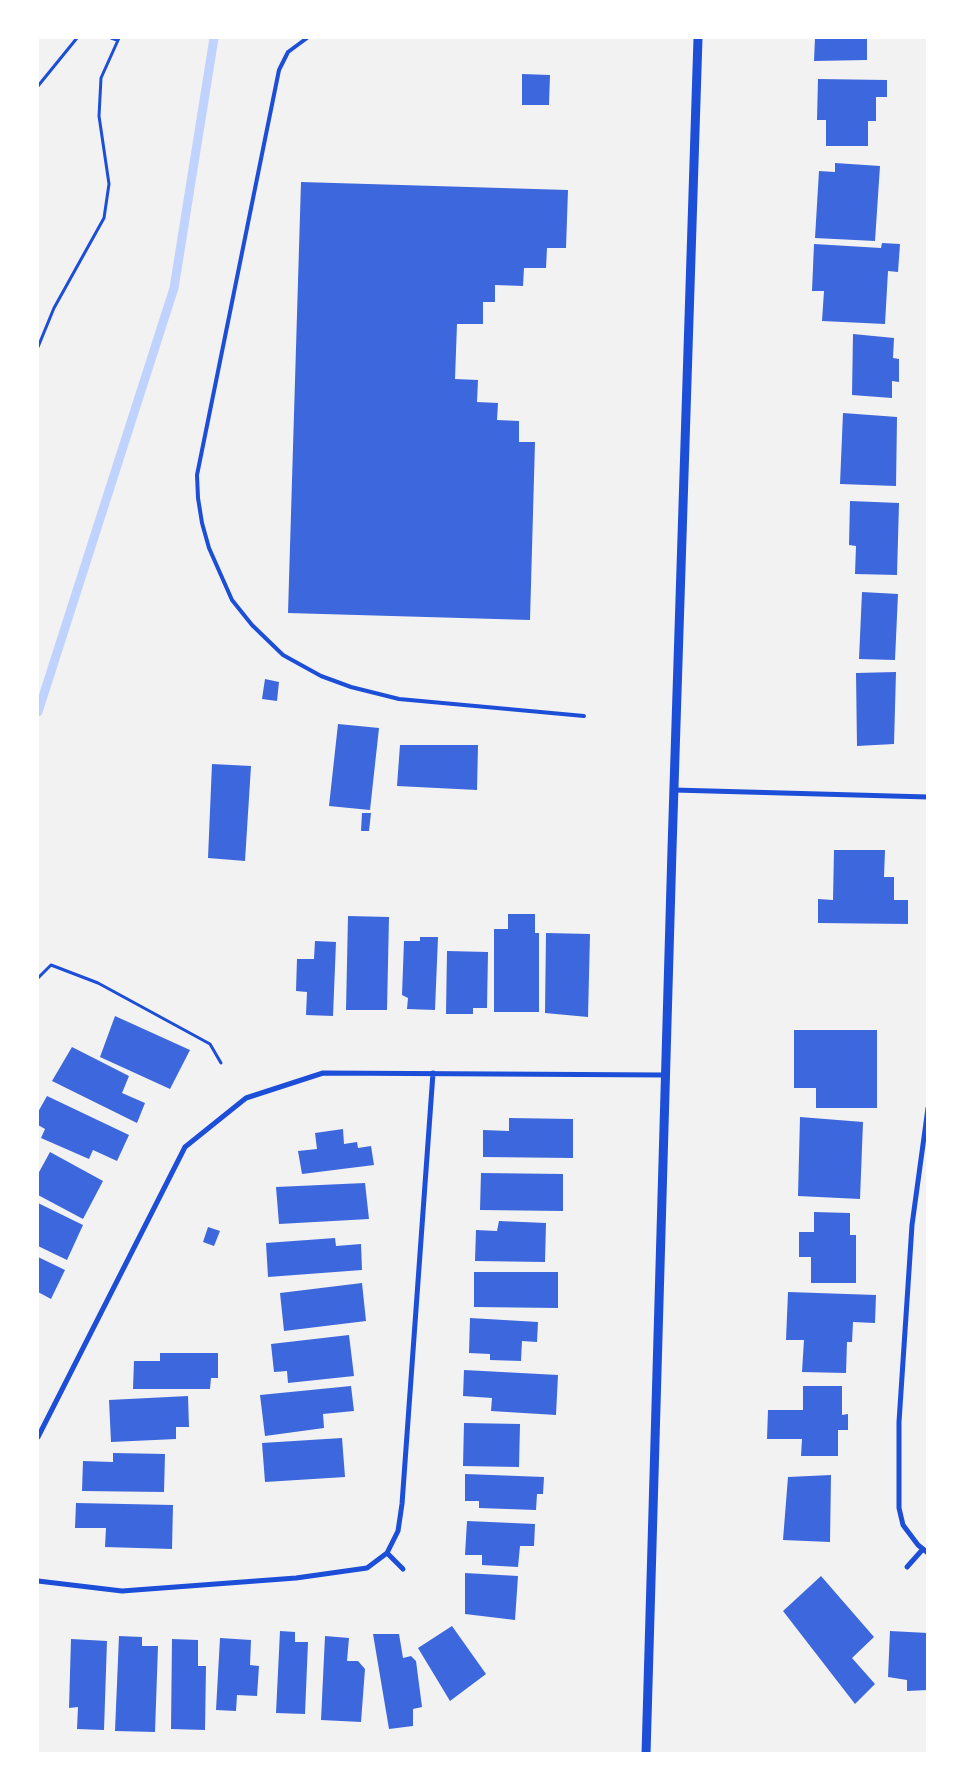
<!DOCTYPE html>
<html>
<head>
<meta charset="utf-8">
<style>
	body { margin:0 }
	#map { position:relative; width:965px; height:1791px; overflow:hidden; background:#f2f2f2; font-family:"Titillium Web",sans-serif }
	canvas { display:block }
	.frame { position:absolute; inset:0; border:39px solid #fff; pointer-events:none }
</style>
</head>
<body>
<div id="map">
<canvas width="965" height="1791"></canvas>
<div class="frame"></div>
</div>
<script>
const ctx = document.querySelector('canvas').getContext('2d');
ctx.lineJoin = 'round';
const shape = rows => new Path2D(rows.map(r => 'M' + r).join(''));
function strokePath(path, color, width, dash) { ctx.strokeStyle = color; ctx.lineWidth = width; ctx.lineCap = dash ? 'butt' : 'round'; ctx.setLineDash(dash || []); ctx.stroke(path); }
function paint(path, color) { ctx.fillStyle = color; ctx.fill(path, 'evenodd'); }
const stream = shape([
	[38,712,174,288,214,38]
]);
const building = shape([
	[815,38,867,38,867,60,814,61],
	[522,74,550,75,549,105,522,105],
	[818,79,887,80,887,97,876,97,876,121,868,121,868,146,826,146,826,120,817,120],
	[835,163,880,166,875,241,815,238,819,171,835,172],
	[301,182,568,190,566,248,547,248,546,268,524,268,523,286,495,285,495,302,483,302,483,324,457,324,455,379,478,380,477,402,498,403,497,420,519,421,519,442,535,442,530,620,288,613],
	[882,243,900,244,898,272,888,271,885,324,822,321,824,291,812,291,814,244,881,248],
	[853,334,894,338,893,358,899,359,899,382,892,381,892,398,852,395],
	[843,413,897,417,896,486,840,484],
	[850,501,899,503,897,575,855,574,856,546,849,545],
	[862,592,898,594,895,660,859,659],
	[896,672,894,744,857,746,856,673],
	[265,679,279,682,277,701,262,699],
	[338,724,379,728,370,810,329,806],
	[400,745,478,745,477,790,397,786],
	[212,764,251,766,245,861,208,858],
	[362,813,371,813,369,831,361,831],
	[834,850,885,850,884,877,894,877,894,900,908,900,908,924,818,923,818,899,833,900],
	[508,914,535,914,535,933,539,933,539,1012,494,1012,494,929,508,929],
	[348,916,389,917,387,1010,346,1010],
	[546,933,590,934,588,1017,545,1013],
	[420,937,438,937,435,1010,407,1009,408,998,402,995,404,941,420,941],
	[315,941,336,942,333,1016,306,1015,307,992,296,991,297,959,314,959],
	[447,951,488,952,487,1008,473,1008,473,1014,446,1014],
	[115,1016,190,1050,170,1089,100,1057],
	[794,1030,877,1030,877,1108,816,1108,816,1088,794,1088],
	[72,1047,129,1076,122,1093,145,1103,137,1123,52,1081],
	[47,1096,129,1135,117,1161,93,1150,89,1159,41,1138,45,1129,38,1125,38,1112],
	[800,1117,863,1122,860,1199,798,1196],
	[509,1118,573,1119,573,1158,483,1157,483,1130,509,1131],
	[343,1129,344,1144,357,1142,358,1148,371,1146,374,1165,302,1174,298,1151,317,1149,315,1133],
	[50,1152,103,1181,83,1219,38,1195,38,1174],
	[481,1173,563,1174,563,1211,480,1210],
	[365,1183,369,1219,279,1224,276,1187],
	[38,1203,83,1225,67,1260,38,1246],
	[814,1212,850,1213,850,1235,856,1235,856,1283,811,1283,811,1257,799,1257,799,1232,814,1232],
	[499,1221,546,1223,545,1262,475,1261,476,1230,497,1231],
	[208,1227,220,1231,214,1246,203,1242],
	[335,1238,336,1246,361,1244,362,1270,268,1277,266,1243],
	[38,1257,65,1270,51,1299,38,1292],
	[474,1272,558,1272,558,1308,474,1307],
	[362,1283,366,1321,284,1331,280,1293],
	[788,1292,876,1295,875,1323,853,1322,852,1342,847,1342,846,1373,802,1372,804,1340,786,1340],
	[470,1318,538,1322,537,1342,522,1341,521,1361,490,1360,490,1354,469,1353],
	[349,1335,354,1376,288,1383,287,1371,274,1372,271,1344],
	[160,1353,218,1353,218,1378,211,1378,210,1389,133,1389,134,1361,160,1361],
	[464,1370,558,1375,556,1415,491,1411,492,1398,463,1396],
	[351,1386,354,1411,323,1414,324,1428,265,1436,260,1395],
	[803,1386,842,1386,842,1415,848,1414,848,1430,838,1430,838,1456,801,1456,802,1439,767,1439,768,1410,803,1410],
	[188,1396,189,1427,176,1427,176,1439,111,1442,109,1400],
	[464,1423,520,1424,519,1467,463,1466],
	[342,1438,345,1477,265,1482,262,1443],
	[113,1453,165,1454,164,1492,82,1491,83,1461,113,1462],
	[465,1474,544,1477,543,1494,537,1494,536,1510,479,1508,479,1501,465,1501],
	[831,1475,830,1542,783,1540,788,1477],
	[76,1503,173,1505,172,1549,105,1547,106,1528,75,1528],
	[467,1521,535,1524,534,1546,520,1546,518,1567,482,1565,482,1555,465,1555],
	[465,1573,518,1576,515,1620,465,1614],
	[821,1576,874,1637,852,1658,875,1684,855,1704,783,1611],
	[452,1626,486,1674,450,1701,418,1648],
	[280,1631,295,1632,295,1642,308,1642,305,1714,276,1713],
	[890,1631,928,1633,928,1690,907,1691,907,1680,888,1677],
	[373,1634,399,1634,403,1658,411,1656,416,1661,422,1707,413,1709,413,1726,389,1729],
	[119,1636,142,1637,142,1646,158,1646,155,1732,115,1731],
	[325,1636,349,1638,347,1661,358,1661,365,1669,361,1722,321,1720],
	[220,1638,251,1640,250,1665,259,1666,257,1696,237,1695,236,1711,216,1710],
	[71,1639,107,1641,104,1730,77,1729,78,1707,69,1708],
	[172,1639,198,1640,198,1666,206,1666,205,1730,171,1729]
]);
const path = shape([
	[111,38,117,40],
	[38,86,77,38],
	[38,347,54,308,104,218,109,184,99,116,101,78,119,38],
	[38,978,51,965,98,983,210,1044,221,1063]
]);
const service = shape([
	[307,38,288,52,279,70,197,475,198,498,202,523,209,548,232,600,252,625,283,655,321,676,351,687,399,699,584,716]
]);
const minor = shape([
	[674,790,928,797],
	[928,1108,912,1225,899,1422,899,1508,903,1525,918,1545,928,1553],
	[38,1437,185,1147,246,1098,323,1073,665,1075],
	[387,1553,403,1569],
	[907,1567,923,1549],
	[38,1581,122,1591,296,1578,367,1568,387,1553,398,1531,402,1504,433,1073]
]);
const tertiary = shape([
	[646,1754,672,849,698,38]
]);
strokePath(stream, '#bfd3fe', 9);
paint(building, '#3d67dc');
strokePath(path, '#1d4ed8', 3);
strokePath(service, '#1d4ed8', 4);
strokePath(minor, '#1d4ed8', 5);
strokePath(tertiary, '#1d4ed8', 9);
</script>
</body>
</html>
